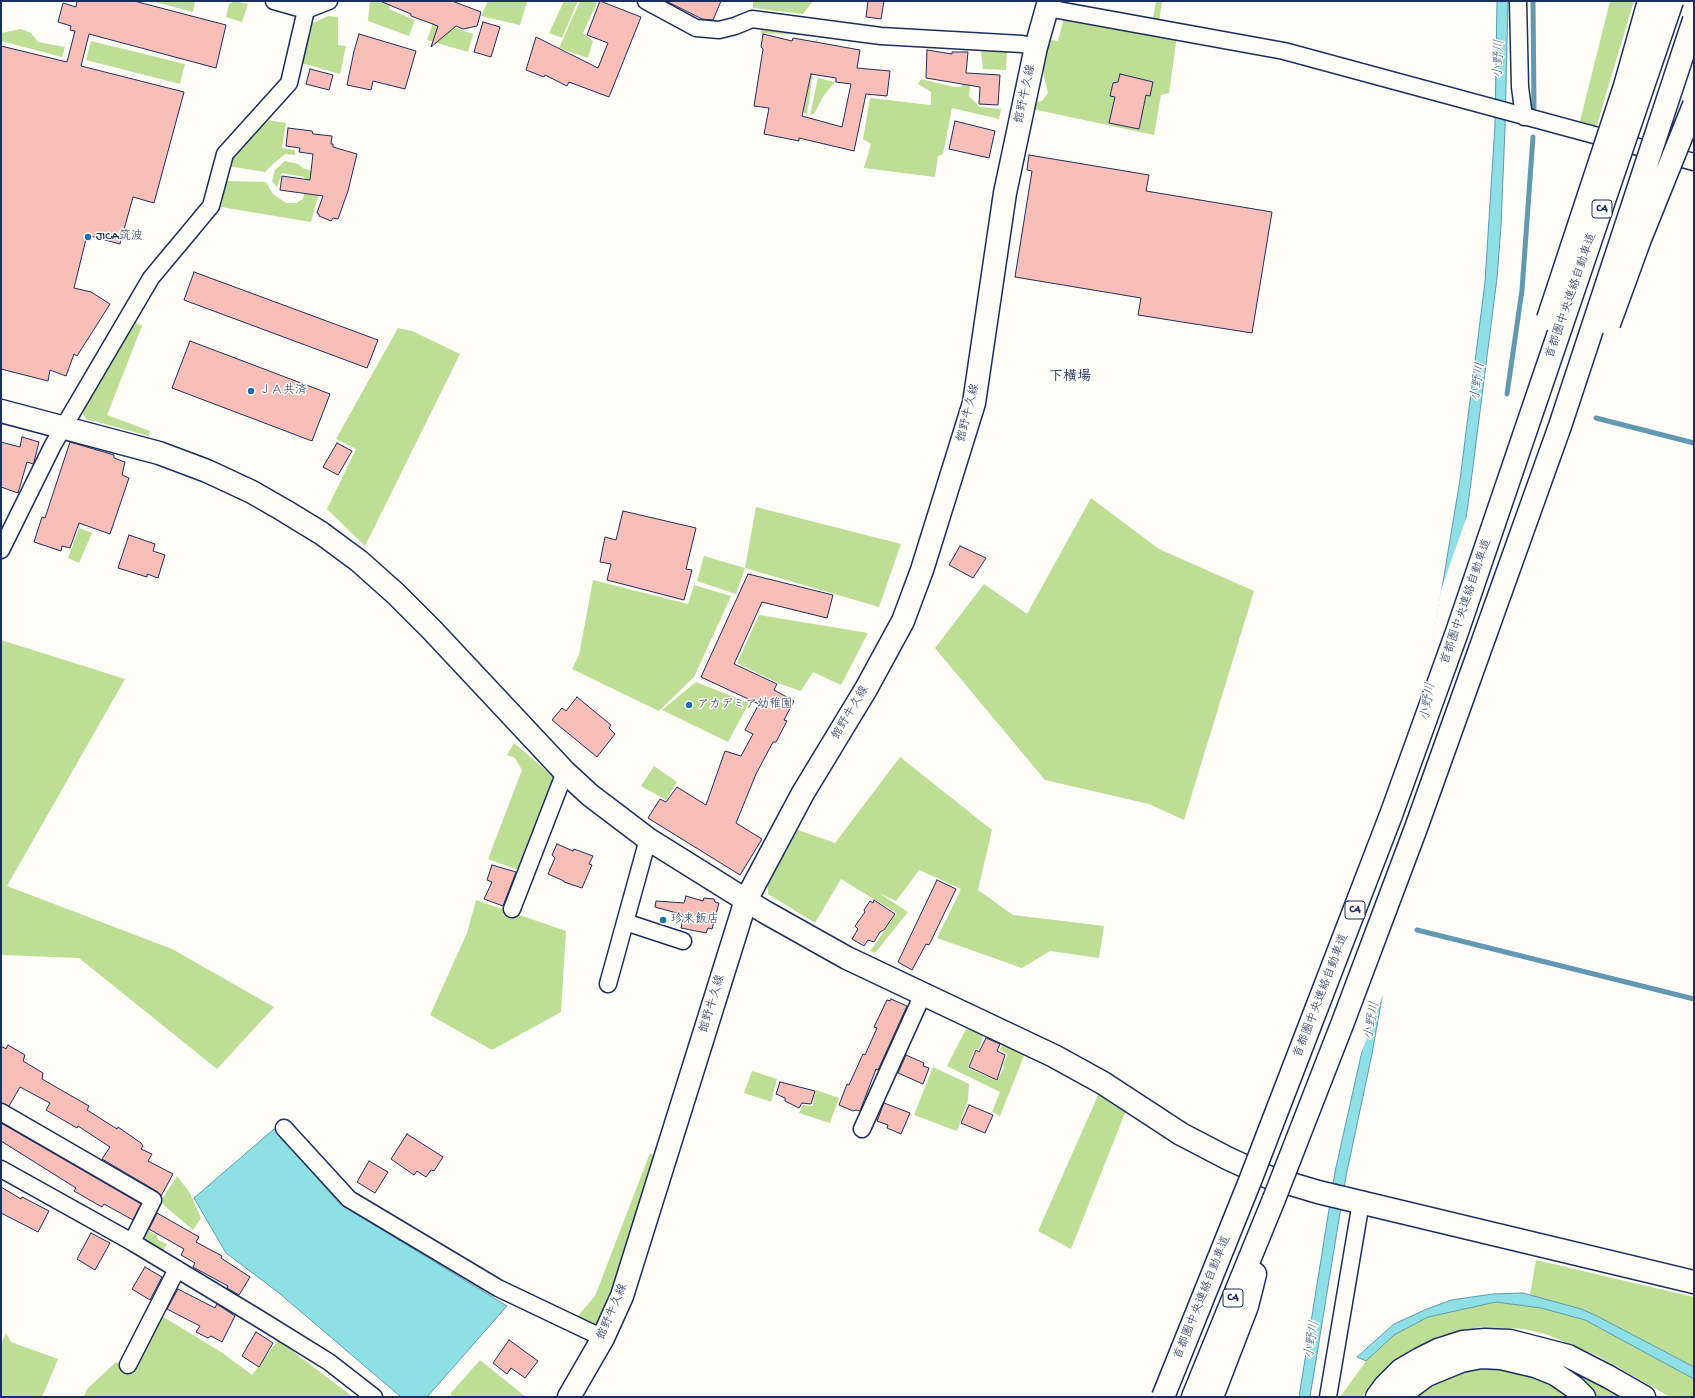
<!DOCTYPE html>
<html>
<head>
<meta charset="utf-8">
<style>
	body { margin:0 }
	#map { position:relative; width:1695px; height:1398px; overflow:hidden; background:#fdfcf7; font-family:"Gochi Hand",sans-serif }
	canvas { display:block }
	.frame { position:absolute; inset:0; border:2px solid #1b2f5e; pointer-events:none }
</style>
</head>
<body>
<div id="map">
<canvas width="1695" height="1398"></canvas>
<div class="frame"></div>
</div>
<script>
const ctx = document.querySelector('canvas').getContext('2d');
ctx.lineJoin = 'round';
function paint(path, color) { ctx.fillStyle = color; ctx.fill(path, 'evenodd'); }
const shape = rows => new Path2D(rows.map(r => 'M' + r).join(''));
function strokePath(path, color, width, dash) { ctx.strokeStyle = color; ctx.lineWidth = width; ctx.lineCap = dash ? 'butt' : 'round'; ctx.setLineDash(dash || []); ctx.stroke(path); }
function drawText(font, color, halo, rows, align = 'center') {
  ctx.font = font + ' "Gochi Hand","Klee One",sans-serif'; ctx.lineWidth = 3; ctx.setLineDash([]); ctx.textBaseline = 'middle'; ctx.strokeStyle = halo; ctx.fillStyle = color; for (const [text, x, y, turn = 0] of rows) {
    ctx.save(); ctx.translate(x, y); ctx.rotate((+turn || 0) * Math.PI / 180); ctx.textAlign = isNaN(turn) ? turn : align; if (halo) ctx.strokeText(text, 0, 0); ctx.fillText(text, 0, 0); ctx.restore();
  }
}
const green = shape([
	[151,1,195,1,193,12],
	[235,1,248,4,242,22,226,17,229,4],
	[370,1,391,1,389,9,415,20,409,36,368,21],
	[488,1,524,1,527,2,520,25,481,16],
	[564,1,578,1,562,38,549,33],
	[580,1,594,1,597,3,583,33,593,41,588,58,559,48],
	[753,1,813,1,803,14,753,8],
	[1156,1,1162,1,1159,22,1153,18],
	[1610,1,1634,1,1596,128,1580,121],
	[328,16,338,17,338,45,346,46,340,74,302,63,313,23],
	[1064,18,1177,36,1169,93,1161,95,1154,135,1028,108,1028,103,1042,101,1048,93,1044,77,1041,53,1044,39,1058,41],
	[1153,82,1150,96,1146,95,1139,129,1109,123,1115,97,1110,95,1112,83],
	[434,20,473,34,468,52,427,40],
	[21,29,31,33,38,42,65,47,62,57,1,41,1,33],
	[761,29,799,31,805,35,761,33],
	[818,38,807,114,801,112,812,45],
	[91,41,185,64,180,84,86,60],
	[981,51,1007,52,1006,70,983,69],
	[818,78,835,82,824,95,814,114,810,115],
	[971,78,969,96,980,107,1001,109,999,119,952,108,943,154,938,156,935,177,864,168,871,144,863,139,870,98,931,105,931,92,918,84,921,79,954,87,962,87,962,82],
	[267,120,286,123,282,148,295,150,295,155,285,154,274,163,265,172,228,166,232,157],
	[285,161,298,164,303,168,312,171,325,172,311,222,221,207,227,181,266,182,273,194,286,203,296,203,303,199,307,180,304,177,282,173,277,187,272,181,275,170],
	[133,321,142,326,107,415,150,431,149,436,86,419,80,409],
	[398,328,412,331,460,354,365,546,327,509,356,449,336,439],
	[1091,498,1159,549,1254,591,1184,820,1149,804,1045,780,935,648,984,584,1027,614],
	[756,507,901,544,879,607,745,568,736,594,697,581,704,556,745,568],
	[79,528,92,533,79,563,68,558],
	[593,580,688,604,694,585,731,596,694,677,659,711,572,669,579,655],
	[759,615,868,633,841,685,813,672,801,691,780,684,737,663],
	[1,640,125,679,7,886,172,949,274,1007,217,1069,79,958,1,955],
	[696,682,749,703,728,742,662,710],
	[514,743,555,778,518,870,488,859,522,770,515,758,507,755],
	[900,757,992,830,978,890,1013,915,1104,926,1099,958,1050,951,1022,968,937,938,961,889,919,870,896,901,879,893,908,912,875,953,870,951,897,913,841,879,815,923,768,894,767,876,795,829,835,843],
	[654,766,677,782,666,800,641,786],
	[476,900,566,931,561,1012,492,1050,430,1015,467,933],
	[967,1027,984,1033,979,1049,974,1049,968,1068,997,1081,1004,1068,1003,1064,1008,1054,1000,1050,1004,1041,1026,1051,1000,1116,992,1112,1000,1092,947,1066],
	[933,1067,969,1084,968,1100,957,1131,914,1115],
	[752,1071,777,1079,771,1102,744,1093],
	[816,1090,839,1098,830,1123,799,1113,803,1105,812,1106],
	[1100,1091,1127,1108,1071,1249,1038,1231],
	[650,1153,657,1157,615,1296,597,1331,577,1317,595,1296],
	[177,1176,190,1193,201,1218,193,1230,160,1202],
	[149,1223,150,1224,148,1230,157,1236,158,1240,167,1244,162,1253,144,1242,142,1236],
	[1536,1260,1694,1297,1694,1367,1595,1315,1530,1295],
	[1496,1302,1541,1308,1585,1320,1694,1379,1694,1397,1670,1397,1598,1356,1548,1335,1525,1329,1481,1327,1439,1336,1414,1348,1395,1360,1373,1382,1362,1397,1340,1397,1366,1361,1394,1335,1428,1317],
	[162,1316,221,1352,252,1375,278,1340,353,1397,84,1397,87,1389,116,1362,131,1369],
	[6,1333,11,1342,58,1359,42,1397,1,1397,1,1344],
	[480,1360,526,1397,454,1397,450,1394],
	[1570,1367,1625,1397,1597,1397,1592,1390,1567,1373],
	[1484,1368,1512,1371,1529,1376,1550,1384,1567,1397,1417,1397,1436,1384,1451,1377,1469,1371]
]);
const water = shape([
	[1497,1,1508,1,1505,128,1501,226,1497,278,1471,482,1464,533,1372,1054,1346,1176,1310,1397,1299,1397,1335,1172,1362,1051,1401,834,1460,480,1485,282,1495,125,1497,1],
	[274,1129,340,1204,507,1306,427,1397,401,1397,279,1293,226,1253,194,1198,274,1129],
	[1523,1293,1581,1309,1595,1315,1694,1367,1694,1379,1585,1320,1541,1308,1496,1302,1428,1317,1394,1335,1366,1361,1357,1357,1394,1324,1427,1309,1451,1300,1493,1294,1523,1293]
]);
const pier = shape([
	[1468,513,1444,658,1385,990,1357,1064,1399,834,1441,590]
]);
const stream = shape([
	[1533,1,1534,108],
	[1507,394,1522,290,1533,137],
	[1596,418,1694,443],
	[1417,930,1694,999]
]);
const building = shape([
	[77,1,134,1,226,25,216,68,89,34,81,66,184,92,154,203,133,197,120,244,87,235,74,288,91,292,110,304,77,356,74,354,66,376,50,370,48,381,1,369,1,46,67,62,75,31,70,30,71,26,58,22,63,3,76,7,77,1],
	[380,1,452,1,481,12,477,26,463,29,456,26,431,47,438,26,411,16,411,14,380,1],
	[600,1,641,17,609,97,569,82,567,86,545,75,544,77,526,70,536,37,598,68,608,43,587,35,600,1],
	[666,1,721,1,713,20,702,19,666,1],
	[868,1,884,1,881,19,866,17,868,1],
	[483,22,500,27,491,57,474,52,483,22],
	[359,34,416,51,405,89,373,81,371,90,347,85,354,51,359,34],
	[763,34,792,41,793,38,860,50,857,68,890,71,887,96,866,94,854,151,799,138,799,141,764,134,769,108,754,106,763,49,761,47,763,34],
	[811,74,836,78,836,82,851,84,842,127,802,116,811,74],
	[927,50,952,54,952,52,968,52,966,73,1000,75,998,105,979,104,980,87,926,78,927,50],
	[310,69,333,75,329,90,306,84,310,69],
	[1120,74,1153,82,1150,96,1146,95,1139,129,1109,123,1115,97,1110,96,1113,83,1118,82,1120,74],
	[955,121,995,131,989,158,949,149,955,121],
	[288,128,312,131,313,134,332,136,331,144,333,144,333,147,357,154,348,191,338,219,333,218,331,221,319,216,319,214,317,213,323,196,280,190,282,176,310,180,313,154,299,152,300,148,286,146,288,128],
	[1029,155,1149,175,1146,191,1272,212,1252,333,1138,315,1141,298,1015,277,1032,171,1027,170,1029,155],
	[194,272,378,340,367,368,184,300,194,272],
	[190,341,330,394,312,441,172,388,190,341],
	[22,437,39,442,34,462,33,464,27,462,18,493,1,487,1,442,20,447,22,437],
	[70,442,114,455,114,458,125,462,122,475,129,478,110,534,79,523,70,548,62,546,61,551,34,542,42,517,45,518,70,442],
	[337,443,352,451,338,475,323,467,337,443],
	[623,511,696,528,686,569,692,570,684,600,607,580,611,564,600,562,605,537,616,540,623,511],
	[129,535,155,544,153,551,165,555,158,578,147,574,147,577,118,568,129,535],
	[960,546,986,558,973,578,949,565,960,546],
	[748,574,833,595,827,618,762,602,734,664,777,684,774,690,794,701,784,720,787,721,776,742,773,742,756,774,736,823,762,839,740,875,648,818,660,799,666,802,677,787,706,805,725,751,741,756,753,734,745,730,759,704,701,677,748,574],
	[577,697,611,725,609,728,615,734,597,757,552,720,562,708,566,711,577,697],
	[557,844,573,851,574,849,593,856,589,864,592,865,582,888,564,882,564,881,548,874,555,858,552,855,557,844],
	[492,865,516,872,503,906,484,899,492,882,487,880,492,865],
	[937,880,956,889,929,945,926,944,912,970,898,962,937,880],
	[686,896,703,901,704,898,714,899,715,902,719,903,712,929,708,928,706,933,681,928,684,915,655,907,656,901,684,903,686,896],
	[874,900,895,914,884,930,880,932,874,942,868,940,864,946,852,939,858,929,855,926,865,912,864,910,870,901,873,903,874,900],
	[891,999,907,1006,878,1070,876,1069,860,1111,856,1110,853,1111,839,1105,847,1084,849,1085,863,1054,865,1055,877,1028,874,1027,887,1000,890,1001,891,999],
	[986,1038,1000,1044,997,1051,1005,1055,997,1080,969,1067,976,1050,979,1052,986,1038],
	[8,1045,25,1055,23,1061,43,1073,42,1079,89,1106,87,1110,117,1129,118,1127,141,1143,143,1146,141,1149,152,1154,148,1161,173,1174,161,1196,158,1192,102,1159,110,1147,78,1126,77,1128,46,1110,50,1103,20,1087,9,1106,1,1103,1,1046,6,1049,8,1045],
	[906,1055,924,1063,923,1066,929,1068,923,1084,898,1073,906,1055],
	[780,1082,815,1091,811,1104,802,1103,799,1108,785,1101,785,1098,776,1094,780,1082],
	[884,1103,910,1113,901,1134,887,1128,888,1125,877,1121,884,1103],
	[969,1105,993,1115,985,1133,961,1123,969,1105],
	[1,1123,141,1204,133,1220,104,1204,102,1207,74,1191,76,1188,1,1141,1,1123],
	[407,1134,443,1157,434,1171,431,1170,426,1177,417,1171,414,1175,391,1159,407,1134],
	[369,1161,388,1172,375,1193,357,1182,369,1161],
	[1,1187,21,1199,22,1197,49,1211,38,1232,1,1213,1,1187],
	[157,1213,199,1237,196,1242,222,1256,221,1258,250,1277,239,1295,227,1288,228,1286,193,1267,195,1263,181,1255,184,1249,149,1229,157,1213],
	[91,1233,110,1243,95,1270,77,1259,91,1233],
	[145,1267,162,1277,150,1300,132,1289,145,1267],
	[178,1289,215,1308,217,1304,235,1316,222,1342,211,1336,208,1338,196,1332,200,1326,167,1309,178,1289],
	[256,1332,273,1343,259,1367,242,1356,256,1332],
	[509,1340,538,1361,525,1378,511,1368,507,1374,493,1363,509,1340]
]);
const street = shape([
	[274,1,306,10,329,1],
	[646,1,696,28,719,30,735,26,752,19,881,36,1022,44,1036,47],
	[1518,1,1520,87,1524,117],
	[1047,8,1284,51,1694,162],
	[1,550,53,445,151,278,211,206,225,154,289,83,306,10],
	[512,909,565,772],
	[625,922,683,941],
	[608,984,648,839],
	[1,1112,153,1200,132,1242],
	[284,1128,349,1199,498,1288,603,1338],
	[862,1129,923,994],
	[1,1169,132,1242,258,1318,329,1362,374,1397],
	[128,1365,177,1269],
	[1328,1397,1361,1202]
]);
const secondary = shape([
	[1,411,159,453,207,471,252,492,285,511,321,533,359,561,396,594,432,630,565,772,590,795,648,839,765,912,847,958,1054,1056,1103,1083,1181,1134,1227,1158,1268,1177,1318,1192,1694,1282],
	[569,1397,603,1338,622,1296,746,900,803,793,866,689,903,621,922,570,974,403,1005,193,1036,47,1049,1]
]);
const highway = shape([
	[1193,1397,1274,1199],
	[1212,1397,1247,1306,1255,1274],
	[1377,1397,1385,1386,1401,1370,1420,1359,1438,1350,1463,1342,1485,1340,1510,1341,1568,1356,1609,1377,1644,1397],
	[1400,1397,1412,1386,1427,1375,1461,1361,1481,1357,1501,1358,1535,1366,1555,1374,1574,1387,1584,1397]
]);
const highwayBridge = shape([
	[1548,319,1625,86,1649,1],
	[1609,324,1640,239,1694,105],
	[1274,1199,1343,1022,1416,828,1560,426,1694,20],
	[1163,1397,1250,1181,1391,815,1457,632,1672,1]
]);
const markers = [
	[88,237,4,"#1f6fb2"],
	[251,391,4,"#1f6fb2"],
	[689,705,4,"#1f6fb2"],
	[663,920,4,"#1f6fb2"]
];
const shields = [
	[1602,209,20],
	[1355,910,20],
	[1233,1298,20]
];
const shieldNames = [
	["C4",1602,209],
	["C4",1355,910],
	["C4",1233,1298]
];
const streetNames = [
	["館野牛久線",1026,94,-78],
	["首都圏中央連絡自動車道",1572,296,-71],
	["館野牛久線",969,413,-76],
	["首都圏中央連絡自動車道",1467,602,-71],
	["館野牛久線",851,713,-59],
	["首都圏中央連絡自動車道",1322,996,-69],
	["館野牛久線",713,1004,-73],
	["首都圏中央連絡自動車道",1203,1298,-68],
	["館野牛久線",613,1312,-67]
];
const poiNames = [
	["JICA筑波",96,237],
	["ＪＡ共済",259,391],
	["アカデミア幼稚園",697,705],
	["珍来飯店",671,920]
];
const waterNames = [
	["小野川",1500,59,-88],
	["小野川",1479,382,-82],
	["小野川",1429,702,-81],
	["小野川",1373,1021,-80],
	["小野川",1313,1340,-81]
];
const quarterNames = [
	["下横場",1070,378]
];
paint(green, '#bede96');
paint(water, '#8edfe6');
strokePath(water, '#6099b0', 1);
paint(pier, '#fdfcf7');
strokePath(stream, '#6099b0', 5);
paint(building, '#fabeb8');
strokePath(building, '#1b2f5e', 1);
strokePath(street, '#1b2f5e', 19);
strokePath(secondary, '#1b2f5e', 25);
strokePath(highway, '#1b2f5e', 25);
strokePath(street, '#fdfcf7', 16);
strokePath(secondary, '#fdfcf7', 22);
strokePath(highway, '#fdfcf7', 22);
strokePath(highwayBridge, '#1b2f5e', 25, []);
strokePath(highwayBridge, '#fdfcf7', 22);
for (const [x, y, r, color] of markers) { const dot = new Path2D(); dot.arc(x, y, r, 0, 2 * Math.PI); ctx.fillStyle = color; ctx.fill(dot); strokePath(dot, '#fdfcf7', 1.5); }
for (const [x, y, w] of shields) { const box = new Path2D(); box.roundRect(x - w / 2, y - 9, w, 18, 3); ctx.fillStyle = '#fdfcf7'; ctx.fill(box); strokePath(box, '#1b2f5e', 1); }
drawText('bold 11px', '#1b2f5e', null, shieldNames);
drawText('12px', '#1b2f5e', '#fdfcf7', streetNames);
drawText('12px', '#1b2f5e', '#fdfcf7', poiNames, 'left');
drawText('italic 13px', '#385b80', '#fdfcf7', waterNames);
drawText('bold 14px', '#1b2f5e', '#fdfcf7', quarterNames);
</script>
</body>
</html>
